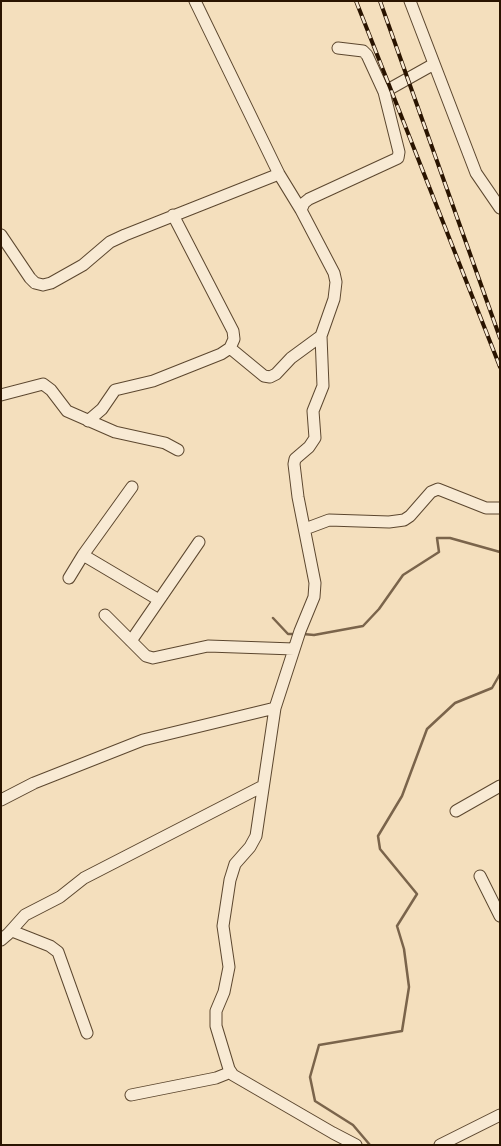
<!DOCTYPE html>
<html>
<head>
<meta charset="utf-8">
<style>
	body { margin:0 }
	#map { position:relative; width:501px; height:1146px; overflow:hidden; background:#f4dfbd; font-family:"Libre Bodoni",serif }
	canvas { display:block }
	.frame { position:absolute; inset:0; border:2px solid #2a1400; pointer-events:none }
</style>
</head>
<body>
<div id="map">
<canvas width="501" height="1146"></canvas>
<div class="frame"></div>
</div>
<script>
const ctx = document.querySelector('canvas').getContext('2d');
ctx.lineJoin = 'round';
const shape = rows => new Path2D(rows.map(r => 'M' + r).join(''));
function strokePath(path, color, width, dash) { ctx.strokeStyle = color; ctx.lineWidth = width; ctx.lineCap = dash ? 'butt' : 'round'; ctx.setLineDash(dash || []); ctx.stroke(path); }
const stream = shape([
	[273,618,288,634,296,634],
	[303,634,314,635,363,626,379,609,403,575,439,552,437,538,450,538,500,552],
	[370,1145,353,1125,315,1101,310,1077,319,1045,402,1031,409,987,404,949,397,926,417,894,380,849,378,836,402,796,427,729,455,703,492,688,500,674]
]);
const street = shape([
	[195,1,279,174,301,210,334,273,336,282,334,299,321,336,323,386,313,411,315,438,309,447,295,459,294,464,298,497,315,583,314,597,300,631,275,708,256,836,250,847,235,864,230,880,223,926,229,967,224,992,216,1011,216,1026,229,1069,233,1075,333,1133,356,1145],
	[410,1,476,173,500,208],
	[338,48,363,51,367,55,384,92],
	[301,210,304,203,309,199,398,158,399,152,384,92,434,64],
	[1,235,30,278,35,283,43,285,51,283,83,265,110,242,125,235,279,174],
	[230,348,264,376,270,377,276,374,291,358,321,336],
	[1,395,43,384,51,390,67,411,115,432,165,443,178,450],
	[88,421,102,409,115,390,153,381,221,354,230,348,234,339,233,331,173,215],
	[305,529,329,520,389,522,404,520,410,516,431,492,438,489,486,508,500,508],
	[83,555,159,600],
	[69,578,83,555,132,487],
	[105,615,146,656,153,658,208,646,294,649],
	[131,641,199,542],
	[1,800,34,783,143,740,275,708],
	[456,811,500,786],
	[480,876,500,916],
	[12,931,50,946,58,952,87,1033],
	[1,940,8,934,25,915,60,897,84,878,263,786],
	[131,1095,216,1078,231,1072],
	[440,1145,500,1115]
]);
const rail = shape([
	[356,1,500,367],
	[380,1,500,338]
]);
strokePath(stream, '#7a644b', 2.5);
strokePath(street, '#5c472f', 13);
strokePath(street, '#f8ead4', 11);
strokePath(rail, '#2a1400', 4);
strokePath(rail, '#f8ead4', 2.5, [8]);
</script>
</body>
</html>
